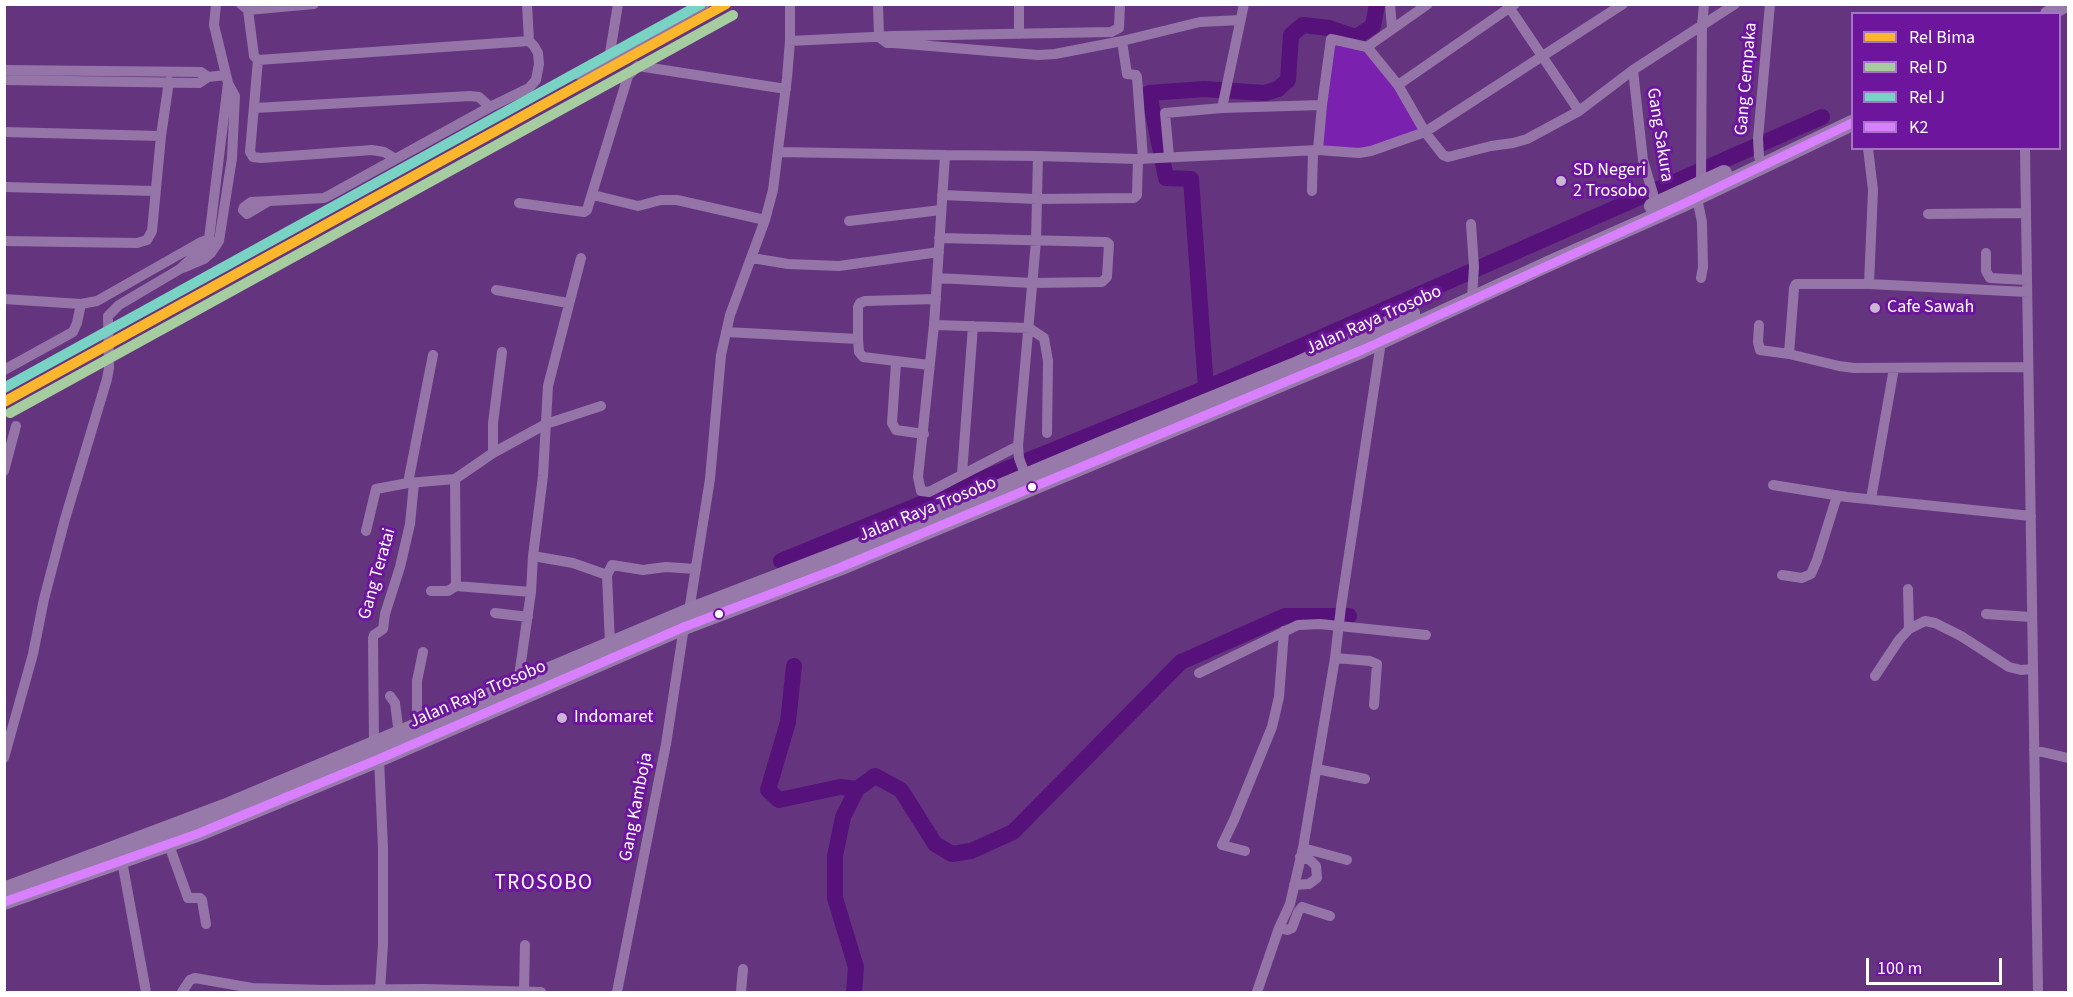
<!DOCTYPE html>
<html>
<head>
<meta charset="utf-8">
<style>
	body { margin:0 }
	#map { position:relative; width:2073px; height:997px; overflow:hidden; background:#64357e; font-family:"Source Sans 3",sans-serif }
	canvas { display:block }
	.frame { position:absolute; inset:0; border:6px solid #fff; pointer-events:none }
	.legend { position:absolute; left:1851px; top:12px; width:210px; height:138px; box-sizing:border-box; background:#6d169d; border:2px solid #a773c4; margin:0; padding:8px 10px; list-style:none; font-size:18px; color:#fff }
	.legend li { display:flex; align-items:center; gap:12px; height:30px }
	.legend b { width:30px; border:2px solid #a773c4 }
	.scale { position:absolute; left:1866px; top:958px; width:136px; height:27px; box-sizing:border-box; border:3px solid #fff; border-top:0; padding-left:8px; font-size:18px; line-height:21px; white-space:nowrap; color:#fff; -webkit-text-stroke:4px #6d169d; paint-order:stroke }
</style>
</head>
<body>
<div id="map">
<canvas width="2073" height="997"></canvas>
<div class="frame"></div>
<ul class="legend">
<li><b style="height:8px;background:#fab62d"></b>Rel Bima</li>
<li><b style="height:8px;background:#a5cd9f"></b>Rel D</li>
<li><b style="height:8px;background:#78d3c4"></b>Rel J</li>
<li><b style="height:8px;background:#d880ff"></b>K2</li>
</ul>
<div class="scale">100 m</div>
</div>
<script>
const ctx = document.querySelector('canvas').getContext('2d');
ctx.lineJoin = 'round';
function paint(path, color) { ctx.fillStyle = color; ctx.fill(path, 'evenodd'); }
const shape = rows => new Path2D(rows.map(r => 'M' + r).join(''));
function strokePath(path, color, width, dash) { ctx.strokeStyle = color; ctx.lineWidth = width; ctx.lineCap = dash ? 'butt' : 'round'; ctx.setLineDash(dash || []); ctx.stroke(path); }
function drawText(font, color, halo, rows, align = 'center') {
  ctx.font = font + ' "Source Sans 3",sans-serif'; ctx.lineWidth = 6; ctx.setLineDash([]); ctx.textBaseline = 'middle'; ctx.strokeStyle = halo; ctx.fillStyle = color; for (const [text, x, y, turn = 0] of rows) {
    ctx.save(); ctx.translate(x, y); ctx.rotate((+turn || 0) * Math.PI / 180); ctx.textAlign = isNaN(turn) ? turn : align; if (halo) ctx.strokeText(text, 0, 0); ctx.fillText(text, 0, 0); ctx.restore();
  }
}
const green = shape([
	[1332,40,1367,48,1396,87,1422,132,1360,152,1320,150]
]);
const river = shape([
	[1206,388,1191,179,1166,178,1149,93,1204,89,1265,93,1278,89,1288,80,1291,35,1303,25,1329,28,1356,37,1373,26,1377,4],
	[781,561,1206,388,1822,117],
	[794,666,788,722,768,790,779,800,840,787,857,789],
	[854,992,856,967,835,898,835,856,843,817,857,789,875,776,901,790,935,844,952,854,971,851,1013,832,1181,662,1285,616,1349,616]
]);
const minor = shape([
	[241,4,248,10,314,4],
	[527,4,529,41],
	[878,4,879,37],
	[1390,4,1392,28],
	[1507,4,1579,111],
	[248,10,254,56,258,60],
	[1019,34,1019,4],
	[879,37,887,43,894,43,1038,55,1055,54,1122,41,1200,22,1240,20],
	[790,41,893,36,1111,32,1119,28,1120,4],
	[1122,41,1127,74,1136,75,1137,77,1143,159],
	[1367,47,1428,4],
	[609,59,618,4],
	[4,70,201,72,208,77],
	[1633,70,1643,160,1656,204],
	[579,75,705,4],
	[4,80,199,83,208,77,226,75],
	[1398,85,1515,4],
	[255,108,470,96,479,97,490,107],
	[1222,108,1244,4],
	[4,132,161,136],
	[1868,148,1873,190,1869,284],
	[2025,148,2038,992],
	[1318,150,1322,105,1331,39,1367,47,1398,85,1425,132,1443,155,1448,157,1491,146,1513,143,1527,139,1579,111,1633,70,1735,4],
	[779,152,945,155],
	[1169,156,1165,113,1222,108,1322,105],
	[1759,157,1758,138,1770,4],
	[1701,183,1702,25,1704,4],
	[4,187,155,191],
	[1312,191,1313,151],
	[593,195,638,206,661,200,677,200,765,220],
	[942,195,1037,199,1134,198,1137,195,1138,159],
	[1697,198,1702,222,1703,267,1701,278],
	[269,201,247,214,243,210,244,207,251,202,324,198,330,195,490,107,529,88,536,80,539,64,538,53,534,46,529,41,258,60,250,152,253,157,261,158,372,150,384,152,396,159],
	[519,203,584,212,587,210,628,76,638,66,786,89],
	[1928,214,2026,213],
	[849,221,941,210],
	[1471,224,1474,267,1472,298],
	[4,241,137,243,147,240,152,231,161,136,169,81],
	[1986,253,1986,271,1990,278,2027,280],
	[752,258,788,264,839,266,939,252],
	[183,268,204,259,211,253,219,241,232,158,235,96,228,83,214,25,216,4],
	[937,278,1032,283,1102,282,1107,277,1109,244,1106,242,939,238],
	[496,290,568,303],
	[4,299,81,304,97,301,201,242,210,239],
	[934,325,1029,328,1044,338,1048,361,1047,433],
	[1759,325,1758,342,1760,350,1789,354,1839,366,1854,368,2027,367],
	[726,332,858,339],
	[1789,354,1794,288,1796,284,1869,284,2027,292],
	[433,355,408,483,455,479,456,586,531,592],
	[896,363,892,423,896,430,924,434],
	[929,365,863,357,859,352,858,339,858,307,860,303,865,301,936,299],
	[4,370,73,332,77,323,81,304],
	[1018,446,929,492,921,491,918,477,934,325,945,155,1038,156],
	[493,453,493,423,502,352],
	[4,471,16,426],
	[962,474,973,326],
	[1026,477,1019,458,1018,446,1036,241,1038,156,1138,159,1318,150,1359,153,1371,151,1425,132,1623,4],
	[455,479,493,453,546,424,601,406],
	[1773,485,1847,497,2031,516],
	[1871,499,1894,368],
	[366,531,376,489,408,483],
	[533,556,573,563,607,575,610,644],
	[607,575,612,565,643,570,666,567,696,569],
	[1782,575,1802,578,1811,574,1817,560,1837,496],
	[1908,589,1909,629],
	[431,591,448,591,456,586],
	[689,611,710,479,721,355,730,315,765,220,773,190,787,78,790,41,790,4],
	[495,613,528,617],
	[1986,614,2031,617],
	[1335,658,1370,661,1377,664,1374,705],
	[1199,673,1298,625,1320,624,1426,635],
	[1875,676,1899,640,1909,629,1925,621,1935,623,1961,636,2009,667,2021,670,2033,669],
	[518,683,531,592,533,556,543,476,548,386,581,258],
	[390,696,395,703,399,734],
	[417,725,417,681,423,652],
	[374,744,373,638,374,635,383,629,385,614,400,567,410,524,414,483],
	[2034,750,2068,758],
	[4,758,33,654,44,599,65,519,107,379,109,368,108,316,119,305,180,269,205,246,209,239,228,83],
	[379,759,383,848,383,944,380,990],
	[1317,769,1365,779],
	[169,845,188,898,200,898,202,900,206,924],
	[1303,848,1347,860],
	[1245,851,1222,845,1234,820,1272,727,1279,697,1284,631],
	[122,861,146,992],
	[1294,885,1309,884,1317,878,1316,866,1310,860,1300,857],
	[1279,928,1287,930,1292,928,1298,912,1302,907,1330,916],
	[182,992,190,980,195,978,252,988,323,990,424,989,541,992],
	[524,992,525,945],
	[617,992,666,744,684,627],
	[741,992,743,969],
	[1257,992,1279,928,1290,904,1303,848,1335,658,1341,607,1381,342]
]);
const trunk = shape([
	[2048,14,2066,4],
	[1652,206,1724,173],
	[4,890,224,807,689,611,871,541,1111,440,1293,366,1412,313],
	[4,902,197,834,379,759,684,627,839,568,1362,350,1548,264,1681,205,1852,123]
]);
const bus1 = shape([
	[4,902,197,834,379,759,684,627,839,568,1362,350,1681,205,1852,123]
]);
const rail1 = shape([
	[4,402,726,4]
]);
const rail2 = shape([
	[10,413,733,15]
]);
const rail3 = shape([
	[4,388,701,4]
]);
const markers = [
	[1561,181,6,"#c9b8d2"],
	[1875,308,6,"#c9b8d2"],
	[1032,487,5,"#fff"],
	[719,614,5,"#fff"],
	[562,718,6,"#c9b8d2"]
];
const streetNames = [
	["Gang Cempaka",1747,79,-85],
	["Gang Sakura",1659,135,81],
	["Jalan Raya Trosobo",1374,321,-24],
	["Jalan Raya Trosobo",928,510,-22],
	["Gang Teratai",378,574,-74],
	["Jalan Raya Trosobo",478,695,-23],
	["Gang Kamboja",637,807,-79]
];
const poiNames = [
	["SD Negeri",1573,171],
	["2 Trosobo",1573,192],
	["Cafe Sawah",1887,308],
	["Indomaret",574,718]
];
const quarterNames = [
	["TROSOBO",544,884]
];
paint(green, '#7a22af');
strokePath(river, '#56127a', 16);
strokePath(minor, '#9575a8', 10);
strokePath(trunk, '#987aaa', 16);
strokePath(bus1, '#d880ff', 9);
strokePath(rail1, '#fab62d', 10);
strokePath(rail2, '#a5cd9f', 10);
strokePath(rail3, '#78d3c4', 10);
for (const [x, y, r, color] of markers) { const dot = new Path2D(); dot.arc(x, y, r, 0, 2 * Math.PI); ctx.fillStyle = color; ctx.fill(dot); strokePath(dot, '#6d169d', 2); }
drawText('18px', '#fff', '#6d169d', streetNames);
drawText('18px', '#fff', '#6d169d', poiNames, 'left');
ctx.letterSpacing = '1.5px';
drawText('21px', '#fff', '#6d169d', quarterNames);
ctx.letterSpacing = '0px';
</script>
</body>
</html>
